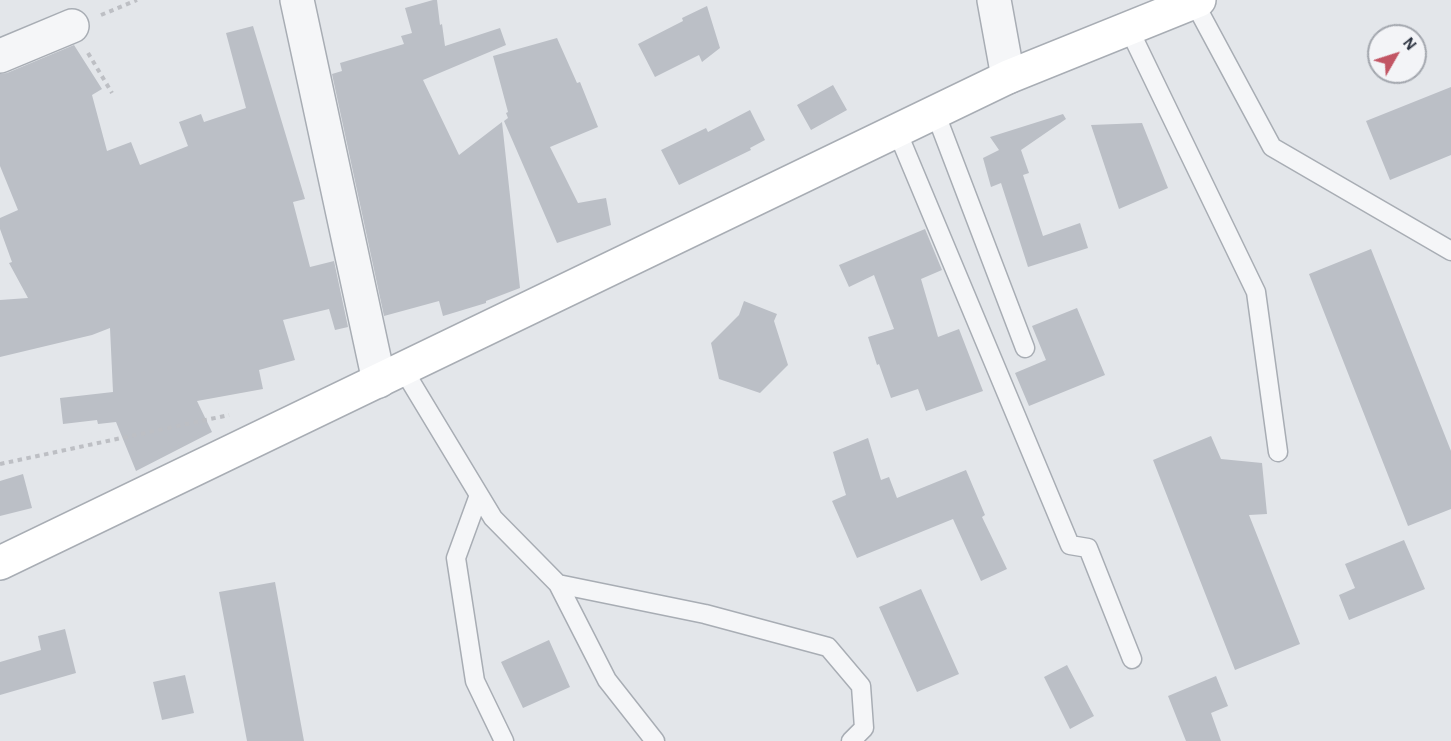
<!DOCTYPE html>
<html>
<head>
<meta charset="utf-8">
<style>
	body { margin:0 }
	#map { position:relative; width:1451px; height:741px; overflow:hidden; background:#e3e6ea; font-family:"Alegreya Sans",sans-serif }
	canvas { display:block }
	.north { position:absolute; left:1367px; top:24px; width:60px; height:60px; box-sizing:border-box; background:#f3f4f7; border:2px solid #a3a7ae; border-radius:50%; rotate:51deg; font-size:16px; font-weight:700; line-height:24px; text-align:center; color:#2c3340 }
	.north::after { content:''; display:block; margin:auto; width:21px; height:27px; background:#c25564; clip-path:polygon(50% 0,100% 100%,50% 72%,0 100%) }
</style>
</head>
<body>
<div id="map">
<canvas width="1451" height="741"></canvas>
<div class="north">N</div>
</div>
<script>
const ctx = document.querySelector('canvas').getContext('2d');
ctx.lineJoin = 'round';
function paint(path, color) { ctx.fillStyle = color; ctx.fill(path, 'evenodd'); }
const shape = rows => new Path2D(rows.map(r => 'M' + r).join(''));
function strokePath(path, color, width, dash) { ctx.strokeStyle = color; ctx.lineWidth = width; ctx.lineCap = dash ? 'butt' : 'round'; ctx.setLineDash(dash || []); ctx.stroke(path); }
const building = shape([
	[433,0,437,0,440,25,442,24,445,46,500,28,506,45,423,80,459,155,502,122,520,288,486,301,486,303,443,316,439,301,384,316,332,74,342,71,340,63,404,44,401,36,412,33,405,8],
	[707,6,720,48,702,62,699,55,655,77,638,44,683,21,682,18],
	[253,26,305,199,293,202,310,267,334,261,348,327,335,330,329,309,283,320,295,360,259,370,263,389,197,401,212,432,136,471,116,422,98,424,97,420,63,424,60,398,113,392,110,328,92,335,0,357,0,300,28,298,9,263,12,262,0,229,0,218,18,210,0,166,0,74,7,73,74,45,102,89,92,95,107,151,131,142,140,165,188,146,179,122,201,114,204,122,246,108,226,33],
	[557,38,577,83,580,82,598,127,550,147,578,203,606,198,611,225,557,243,504,121,508,118,506,113,508,112,493,56],
	[833,85,847,110,811,130,797,105],
	[1451,87,1451,155,1390,180,1366,121],
	[750,110,765,140,750,148,751,150,679,185,661,150,706,128,708,132],
	[1063,114,1066,119,1021,150,1029,173,1023,175,1043,236,1080,223,1088,248,1028,267,1001,183,991,187,983,158,999,150,990,137],
	[1142,123,1168,188,1119,209,1091,125],
	[925,229,942,270,921,279,938,337,959,329,983,391,926,411,918,389,891,398,879,364,877,365,868,337,894,329,874,275,849,287,839,265],
	[1371,249,1451,451,1451,509,1408,526,1309,274],
	[744,301,777,314,774,321,788,365,760,393,719,379,711,343,739,315],
	[1077,308,1105,375,1029,406,1015,373,1046,360,1032,326],
	[1211,436,1221,459,1262,463,1267,514,1249,515,1300,644,1235,670,1153,460],
	[868,438,881,480,889,477,897,498,966,470,985,515,982,517,1007,569,981,581,953,519,857,558,832,501,846,495,833,452],
	[23,474,32,508,0,516,0,481],
	[1404,540,1425,589,1349,620,1339,595,1355,588,1345,564],
	[275,582,304,741,247,741,219,592],
	[921,589,959,674,917,692,879,607],
	[65,629,76,673,0,695,0,662,41,650,38,636],
	[549,640,570,687,523,708,501,662],
	[1067,665,1094,716,1070,729,1044,677],
	[185,675,194,713,162,720,153,682],
	[1216,676,1228,706,1211,713,1221,741,1186,741,1168,696]
]);
const path = shape([
	[101,15,137,0],
	[88,53,112,93],
	[0,464,229,415]
]);
const lane = shape([
	[1194,2,1272,147,1451,251],
	[1129,29,1256,292,1278,452],
	[935,112,1025,348],
	[897,131,1070,545,1088,548,1132,659],
	[403,369,493,518,558,584,607,680,655,741],
	[479,495,456,558,475,681,504,741],
	[558,584,705,614,828,647,861,686,864,728,851,741]
]);
const street = shape([
	[297,0,379,381],
	[994,0,1008,77],
	[0,56,72,26]
]);
const secondary = shape([
	[0,563,1008,77,1199,0]
]);
paint(building, '#bbbfc6');
strokePath(lane, '#a8adb4', 21);
strokePath(street, '#a8adb4', 36);
strokePath(secondary, '#a8adb4', 36);
strokePath(path, '#bdbfc4', 4, [4.5, 4.5]);
strokePath(lane, '#f5f6f8', 18);
strokePath(street, '#f5f6f8', 33);
strokePath(secondary, '#fff', 33);
</script>
</body>
</html>
